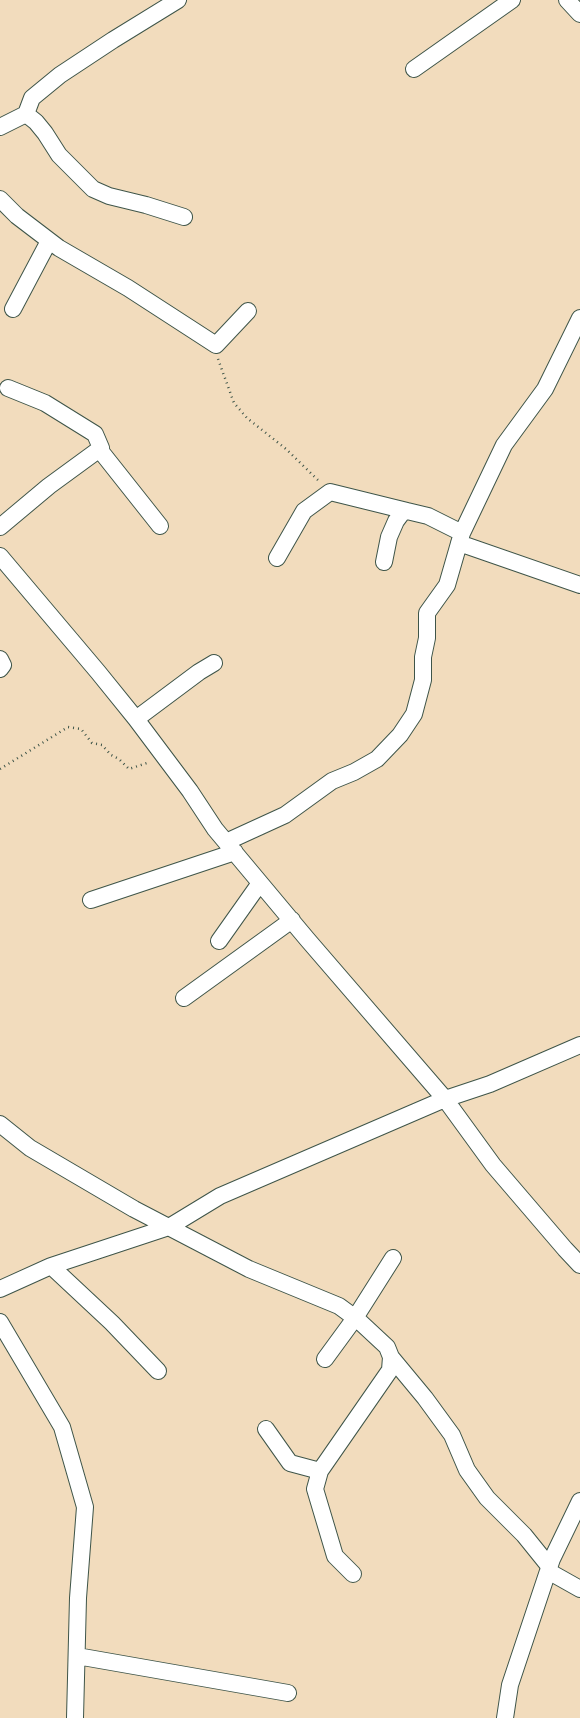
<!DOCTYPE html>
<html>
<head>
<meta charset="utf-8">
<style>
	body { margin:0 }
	canvas { display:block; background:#f2dcbd }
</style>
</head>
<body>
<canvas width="580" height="1718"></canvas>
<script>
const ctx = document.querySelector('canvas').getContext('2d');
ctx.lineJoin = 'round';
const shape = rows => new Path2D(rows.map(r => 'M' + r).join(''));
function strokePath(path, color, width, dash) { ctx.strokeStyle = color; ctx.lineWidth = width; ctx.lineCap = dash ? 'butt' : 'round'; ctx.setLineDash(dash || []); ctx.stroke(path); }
const path = shape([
	[218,359,234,403,247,418,286,449,320,482],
	[0,769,68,727,81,729,92,743,102,745,111,755,119,759,129,769,150,762]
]);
const street = shape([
	[567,0,580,14],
	[414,69,512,0],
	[26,114,36,122,45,133,59,155,93,189,109,196,146,205,184,217],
	[0,127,26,114,32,98,60,75,113,40,178,0],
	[0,199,17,216,59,248,128,288,216,345,248,311],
	[13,309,49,241],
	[99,449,160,526],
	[0,527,49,486,101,448,95,434,45,403,8,388],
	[459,543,580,585],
	[0,556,98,672,136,719,190,791,215,829,307,939,445,1099,493,1165,565,1249,580,1265],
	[277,558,304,511,330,492,407,511],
	[384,562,389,537,396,521,402,513,407,511,428,516,462,533],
	[0,659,3,665,0,669],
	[136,719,199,672,214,663],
	[226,842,285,815,332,781,354,772,377,759,400,735,414,714,423,680,423,657,427,638,427,613,447,585,462,533,504,445,545,389,580,318],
	[91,900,235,852],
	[219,941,260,883],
	[184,998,292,920],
	[0,1124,30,1148,134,1209,249,1269,339,1306,358,1320,387,1347,391,1357,390,1370,320,1471,315,1489,335,1556,353,1574],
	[51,1266,112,1323,158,1371],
	[0,1289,51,1266,169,1227,220,1196,445,1099,490,1084,580,1045],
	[0,1322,62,1427,85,1507,78,1598,75,1718],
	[391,1357,425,1398,452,1435,467,1470,487,1498,524,1535,549,1566],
	[325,1359,355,1318,393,1258],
	[266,1429,290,1463,320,1471],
	[548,1571,580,1589],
	[77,1656,288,1693],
	[505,1718,510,1685,552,1559,580,1501]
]);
strokePath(street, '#3f5549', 18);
strokePath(path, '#3f5549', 2.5, [1, 4]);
strokePath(street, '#fff', 16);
</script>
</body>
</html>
